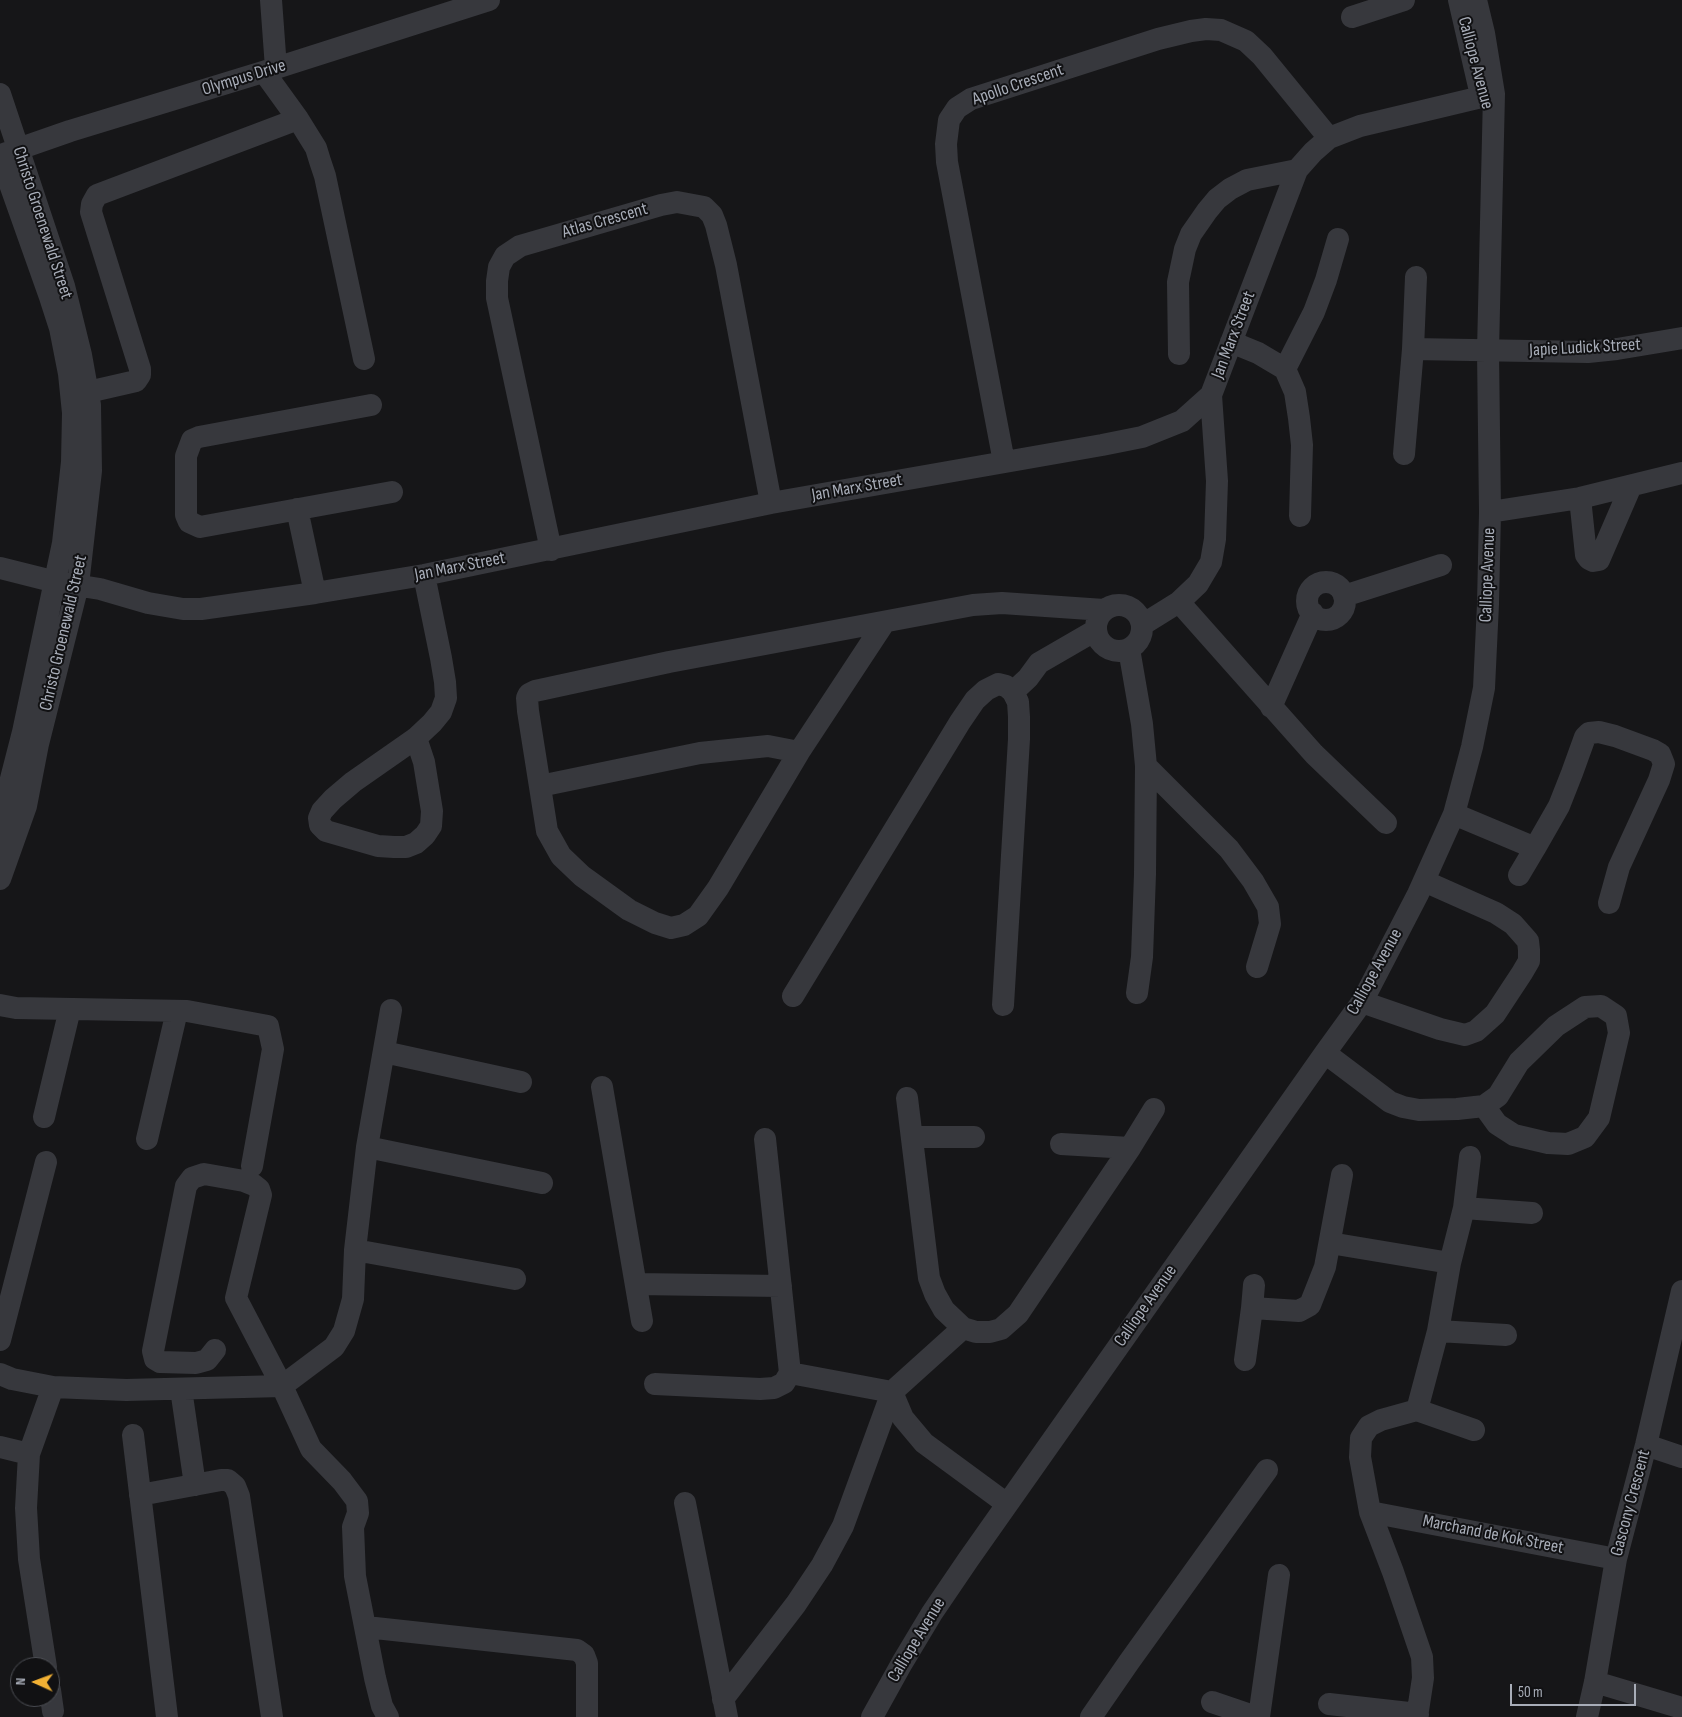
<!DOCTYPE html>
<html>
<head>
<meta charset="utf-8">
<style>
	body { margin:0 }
	#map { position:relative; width:1682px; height:1717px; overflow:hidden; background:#161618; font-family:"Sofia Sans Condensed",sans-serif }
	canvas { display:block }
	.north { position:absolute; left:10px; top:1657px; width:50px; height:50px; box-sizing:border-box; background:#111113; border:1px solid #4d4f55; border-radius:50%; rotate:272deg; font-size:14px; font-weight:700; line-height:20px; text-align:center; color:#a8adb8 }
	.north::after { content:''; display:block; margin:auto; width:18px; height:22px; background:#f2b134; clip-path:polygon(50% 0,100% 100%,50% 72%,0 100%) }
	.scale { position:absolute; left:1510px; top:1684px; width:126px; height:22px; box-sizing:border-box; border:2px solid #a8adb8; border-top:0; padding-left:6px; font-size:15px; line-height:18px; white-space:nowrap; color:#a8adb8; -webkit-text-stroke:4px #111113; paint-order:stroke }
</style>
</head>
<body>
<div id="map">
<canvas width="1682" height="1717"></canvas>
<div class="north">N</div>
<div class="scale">50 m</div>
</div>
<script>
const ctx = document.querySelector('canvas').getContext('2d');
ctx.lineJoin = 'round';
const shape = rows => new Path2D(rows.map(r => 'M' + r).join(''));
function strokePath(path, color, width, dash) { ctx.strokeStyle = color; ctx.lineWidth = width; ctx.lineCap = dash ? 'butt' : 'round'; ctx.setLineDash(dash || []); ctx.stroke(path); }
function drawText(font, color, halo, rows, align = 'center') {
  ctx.font = font + ' "Sofia Sans Condensed",sans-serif'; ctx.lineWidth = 4; ctx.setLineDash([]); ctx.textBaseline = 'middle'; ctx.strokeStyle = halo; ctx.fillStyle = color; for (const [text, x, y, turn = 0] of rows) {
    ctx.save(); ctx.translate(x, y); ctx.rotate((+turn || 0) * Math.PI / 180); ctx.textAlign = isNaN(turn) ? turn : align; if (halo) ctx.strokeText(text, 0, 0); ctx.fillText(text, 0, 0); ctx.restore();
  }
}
const minor = shape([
	[271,0,276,68],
	[1459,0,1480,91],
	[1352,17,1404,0],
	[264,72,298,119,316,148,320,161,325,176,364,359],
	[0,94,64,286,81,355,90,405,91,471,78,585,38,744,26,806,0,879],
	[4,154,70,131,276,68,489,0],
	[0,156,50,297,60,328,69,374,73,413,72,462,63,543,23,732,5,802,0,842],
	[1231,342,1258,353,1285,369,1295,392,1299,418,1302,445,1300,516],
	[1413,349,1588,352,1617,349,1682,338],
	[1179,354,1178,282,1185,249,1191,234,1207,211,1217,199,1230,189,1247,180,1297,170],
	[1285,369,1314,312,1326,280,1338,239],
	[88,392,136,381,140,375,140,369,91,212,92,204,97,195,298,119],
	[371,405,199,437,192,440,186,456,186,515,189,522,200,527,392,492],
	[1404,454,1413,349,1416,277],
	[1004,462,947,162,946,144,949,120,957,108,971,99,1158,39,1191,31,1206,29,1221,30,1246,41,1262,56,1329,138],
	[1580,498,1586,555,1589,559,1593,561,1599,560,1631,486],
	[297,509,315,593],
	[1490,512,1580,498,1682,473],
	[551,550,497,298,497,281,499,267,505,256,520,246,661,205,677,202,704,207,712,215,716,225,726,265,771,503],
	[0,568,56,582,100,589,148,603,183,609,201,609,315,593,424,575,771,503,1102,445,1142,437,1182,421,1211,395,1297,170,1313,152,1329,138,1360,126,1494,94],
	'1307 601a19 19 0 1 1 38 0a19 19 0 1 1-38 0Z',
	[1344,596,1441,565],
	[1179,602,1314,754,1386,823],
	'1096 628a23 23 0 1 1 46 0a23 23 0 1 1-46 0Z',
	[884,623,799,752,718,888,698,916,684,925,671,928,655,923,629,910,582,876,561,856,547,831,528,711,527,698,529,694,535,691,669,662,973,605,1002,603,1104,610],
	[1142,625,1179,602,1198,584,1211,562,1215,539,1217,481,1211,395],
	[1129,649,1142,724,1146,766,1145,874,1142,957,1137,993],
	[1013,692,1028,678,1039,663,1096,630],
	[1271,707,1313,613],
	[416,738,424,762,432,811,431,826,425,835,416,843,406,847,394,847,378,846,326,831,320,825,319,818,322,811,333,799,353,782,416,738,432,723,441,712,446,698,445,682,441,658,424,575],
	[1146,766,1229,849,1253,881,1268,907,1270,924,1257,967],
	[540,786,700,753,768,746,799,752],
	[1454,814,1535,848,1519,875],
	[1535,848,1559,806,1572,773,1585,737,1589,733,1599,732,1615,736,1653,750,1660,754,1664,764,1659,780,1619,867,1609,903],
	[793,996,960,722,975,700,986,690,998,684,1006,686,1013,692,1018,702,1019,717,1019,739,1003,1005],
	[1362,1002,1440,1029,1465,1035,1476,1031,1495,1014,1522,973,1529,961,1529,950,1528,941,1513,924,1496,913,1424,881],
	[0,1005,16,1008,187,1011,268,1026,273,1049,252,1166],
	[384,1052,521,1082],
	[1325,1053,1390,1102,1403,1107,1419,1110,1457,1109,1484,1106,1498,1096,1519,1062,1556,1026,1585,1007,1601,1006,1616,1016,1619,1033,1599,1118,1585,1137,1568,1144,1548,1143,1514,1135,1497,1124,1484,1106],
	[602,1087,642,1321],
	[907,1098,929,1278,935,1294,944,1310,963,1328,976,1332,990,1332,1001,1329,1018,1314,1130,1148,1154,1109],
	[44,1117,70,1009],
	[913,1137,974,1137],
	[147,1139,177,1011],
	[1061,1144,1130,1148],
	[367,1147,542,1183],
	[1464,1208,1532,1213],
	[1330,1243,1450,1263],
	[355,1250,515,1279],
	[636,1284,781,1286],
	[1252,1308,1254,1285],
	[1438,1331,1450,1263,1464,1208,1470,1157],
	[0,1340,46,1162],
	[215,1350,207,1360,196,1363,160,1362,155,1359,153,1351,186,1186,192,1178,204,1174,244,1181,254,1185,259,1189,261,1195,236,1298,282,1386,311,1449,342,1481,357,1501,358,1513,353,1527,355,1576,375,1678,382,1706,388,1717],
	[1245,1360,1252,1308,1299,1311,1310,1305,1325,1267,1342,1175],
	[790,1373,892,1392],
	[0,1374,12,1379,53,1387,126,1390,282,1386,334,1347,344,1331,353,1299,355,1250,367,1147,391,1010],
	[655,1384,760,1389,774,1388,784,1383,790,1373,765,1139],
	[181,1389,195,1485],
	[892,1392,903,1418,924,1443,1007,1504],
	[1417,1410,1438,1331,1506,1335],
	[133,1435,167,1717],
	[1646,1445,1682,1457],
	[0,1447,29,1454],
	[140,1495,221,1480,228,1480,235,1486,239,1496,272,1717],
	[685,1503,727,1717],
	[1370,1512,1616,1559],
	[366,1627,577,1650,584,1655,587,1663,587,1717],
	[46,1667,29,1559,26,1508,29,1454,53,1387],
	[1595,1682,1682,1708],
	[50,1690,53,1711],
	[723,1699,796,1604,822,1565,843,1526,892,1392,963,1328],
	[1212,1702,1256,1717],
	[1329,1704,1418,1714],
	[872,1717,902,1663,932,1613,968,1560,1325,1053,1362,1002,1418,894,1454,814,1472,747,1484,688,1488,604,1490,512,1488,351,1494,94,1484,33,1476,0],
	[1091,1717,1129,1662,1267,1470],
	[1259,1717,1279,1575],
	[1417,1717,1423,1678,1422,1657,1393,1572,1370,1512,1360,1457,1361,1438,1369,1426,1381,1420,1417,1410,1474,1430],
	[1587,1717,1595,1682,1616,1559,1646,1445,1682,1291]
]);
const streetNames = [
	["Calliope Avenue",1475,63,75],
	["Olympus Drive",244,78,-17],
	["Apollo Crescent",1018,85,-19],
	["Atlas Crescent",605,221,-16],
	["Christo Groenewald Street",42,223,72],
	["Jan Marx Street",1234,335,-69],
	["Japie Ludick Street",1585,348,-3],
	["Jan Marx Street",857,488,-10],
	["Jan Marx Street",460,567,-11],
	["Calliope Avenue",1488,575,-88],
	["Christo Groenewald Street",64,633,-77],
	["Calliope Avenue",1375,972,-61],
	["Calliope Avenue",1146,1306,-55],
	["Gascony Crescent",1631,1503,-75],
	["Marchand de Kok Street",1493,1535,11],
	["Calliope Avenue",917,1640,-59]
];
strokePath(minor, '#37383d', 22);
drawText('18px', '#a8adb8', '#111113', streetNames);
</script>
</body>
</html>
